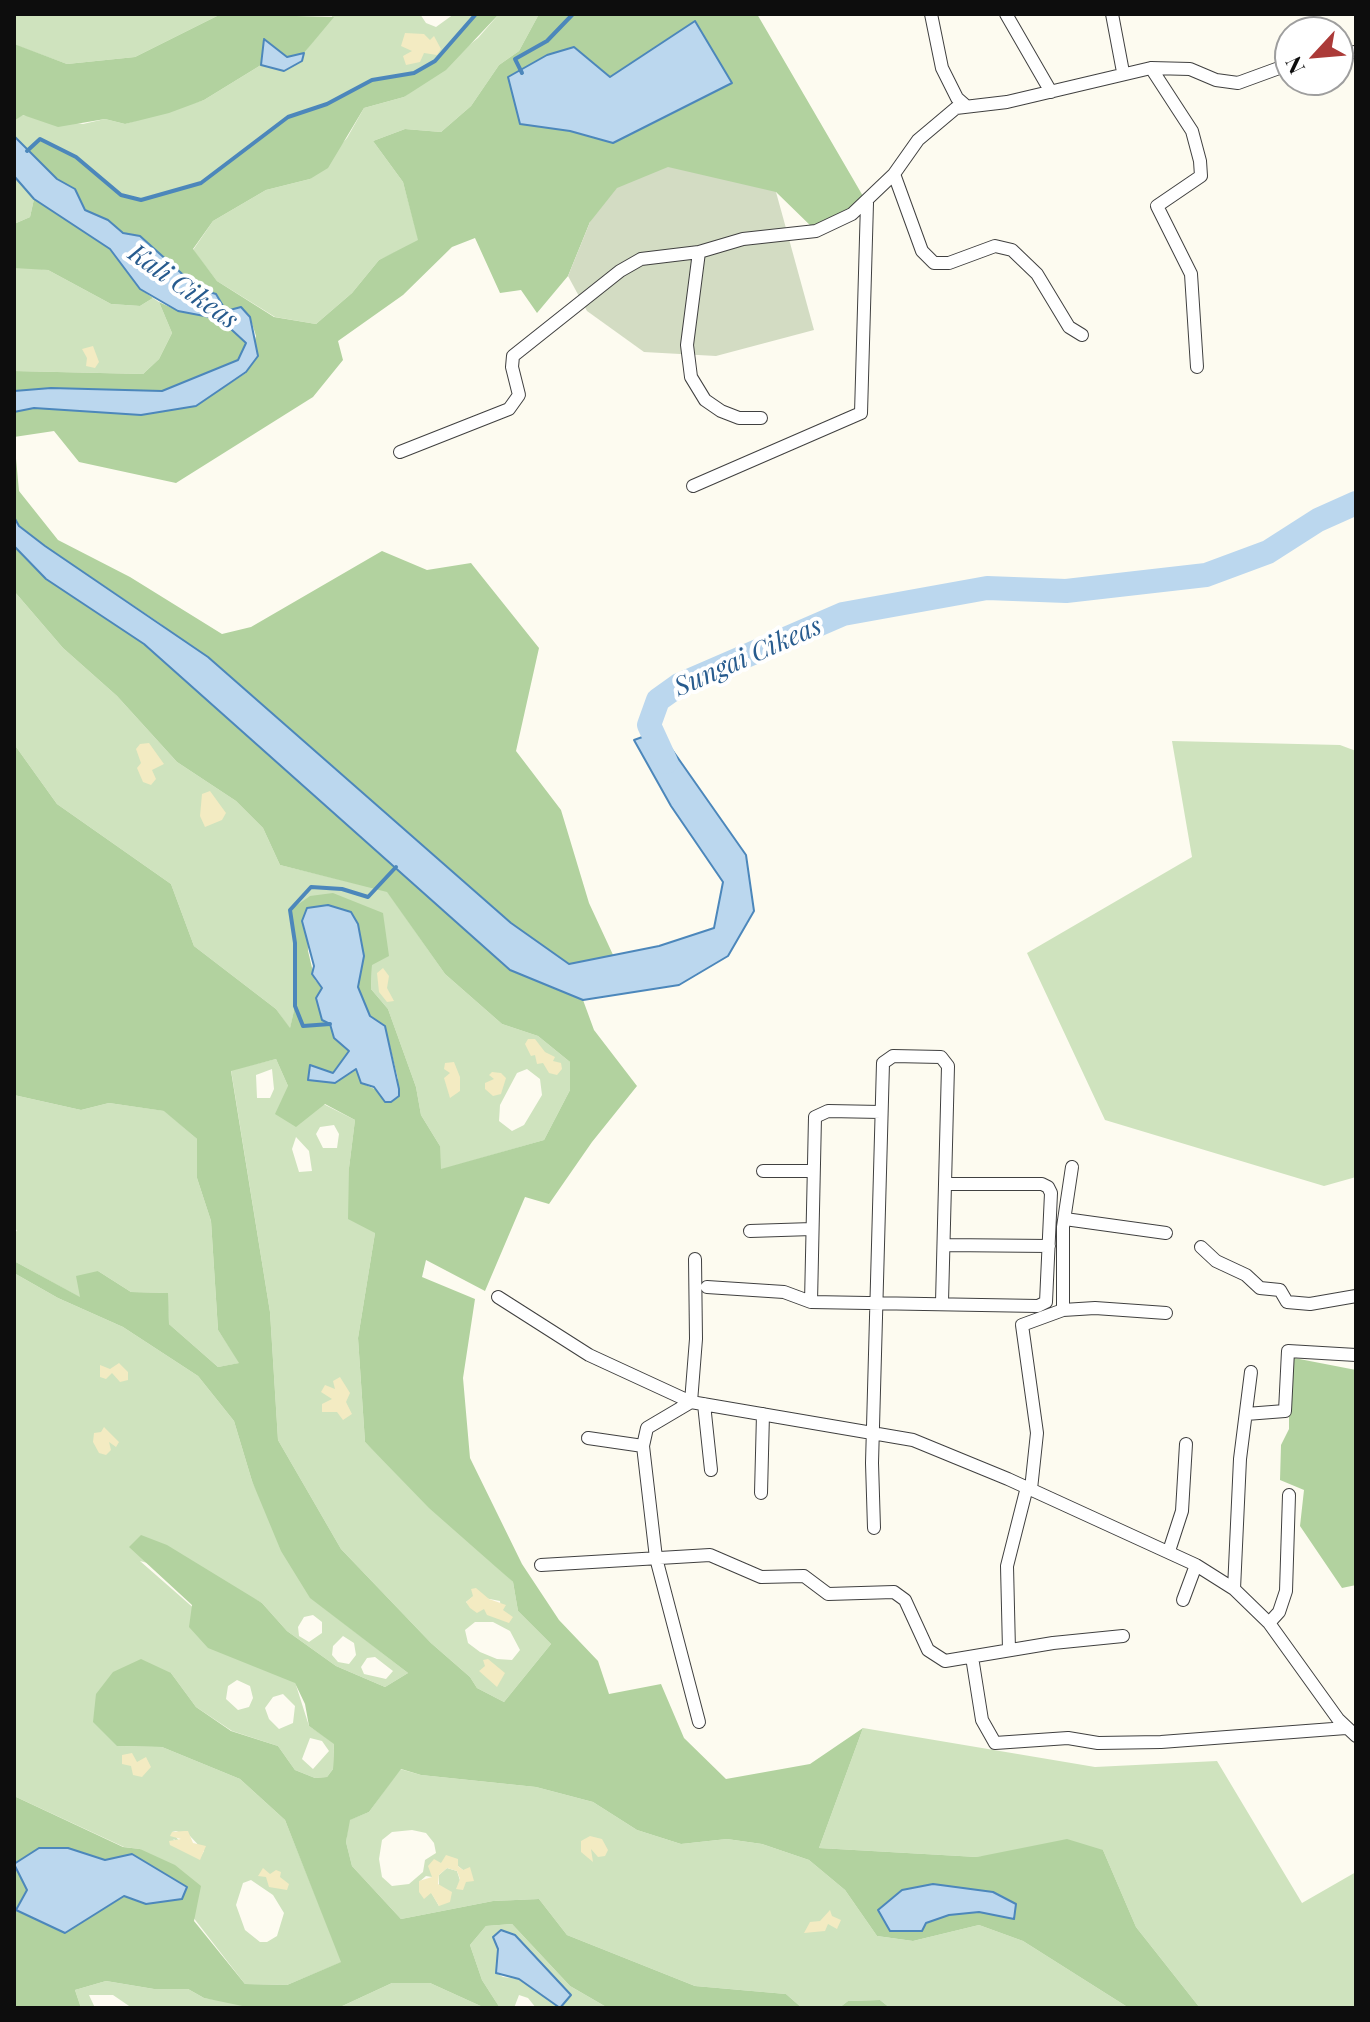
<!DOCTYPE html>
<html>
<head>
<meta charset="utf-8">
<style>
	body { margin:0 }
	#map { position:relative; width:1370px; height:2022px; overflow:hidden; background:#fdfbf0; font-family:"Playfair Display",serif }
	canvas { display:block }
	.frame { position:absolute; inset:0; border:16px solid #0d0d0d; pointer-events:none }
	.north { position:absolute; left:1274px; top:16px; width:80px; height:80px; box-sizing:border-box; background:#fff; border:2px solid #9e9e9e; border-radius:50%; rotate:244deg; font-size:22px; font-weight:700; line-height:32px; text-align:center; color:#0d0d0d }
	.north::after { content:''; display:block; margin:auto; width:28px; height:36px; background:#ab3a38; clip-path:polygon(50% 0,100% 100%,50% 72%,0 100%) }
</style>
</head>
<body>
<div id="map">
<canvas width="1370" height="2022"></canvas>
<div class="frame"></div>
<div class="north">N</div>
</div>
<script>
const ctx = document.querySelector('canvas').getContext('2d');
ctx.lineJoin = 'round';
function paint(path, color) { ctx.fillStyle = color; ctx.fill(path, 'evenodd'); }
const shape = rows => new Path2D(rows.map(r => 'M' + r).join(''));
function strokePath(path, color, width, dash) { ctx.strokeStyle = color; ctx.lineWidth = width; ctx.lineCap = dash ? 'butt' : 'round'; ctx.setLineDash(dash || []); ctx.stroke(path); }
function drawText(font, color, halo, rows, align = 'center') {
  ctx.font = font + ' "Playfair Display",serif'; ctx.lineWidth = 8; ctx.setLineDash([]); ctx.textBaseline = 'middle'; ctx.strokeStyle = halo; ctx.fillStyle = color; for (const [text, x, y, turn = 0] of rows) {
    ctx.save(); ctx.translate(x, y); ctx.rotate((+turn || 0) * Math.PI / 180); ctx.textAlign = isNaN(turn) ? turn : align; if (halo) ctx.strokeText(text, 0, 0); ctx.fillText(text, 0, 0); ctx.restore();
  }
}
const green = shape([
	[14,14,221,14,135,57,67,64,15,45],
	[334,14,420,14,426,23,436,27,454,14,476,14,435,61,414,73,372,80,327,104,288,117,201,183,141,200,121,195,41,139,28,150,14,136,14,121,22,115,83,124,105,119,125,124,204,100,261,65,304,53],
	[499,14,539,14,519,51,499,65,471,106,441,132,405,129,373,141,403,182,419,241,379,260,352,293,316,324,275,317,217,281,193,250,213,221,266,190,310,179,347,138,364,108,404,97,478,38],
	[14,176,34,199,30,217,14,224],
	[23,266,48,270,111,304,140,306,153,298,159,302,172,333,159,359,143,374,14,371,14,268],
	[14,591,63,648,117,696,177,762,236,801,263,828,280,865,387,891,445,974,502,1024,538,1036,570,1062,570,1090,544,1140,440,1170,440,1146,421,1115,416,1087,388,1009,371,989,372,965,290,910,295,943,295,1006,290,1029,276,1009,194,946,171,884,57,804,14,744],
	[527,1069,540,1079,542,1095,524,1125,512,1131,499,1121,500,1105,517,1073],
	[1172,741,1340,745,1356,751,1356,1177,1324,1186,1105,1120,1027,953,1192,857],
	[276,1059,288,1086,355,1120,349,1168,375,1233,358,1338,365,1442,513,1582,518,1611,551,1644,504,1702,477,1688,470,1677,431,1643,341,1549,278,1440,270,1312,231,1070],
	[272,1069,274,1089,270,1098,257,1098,256,1075],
	[334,1125,339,1134,337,1148,323,1148,316,1134,320,1127],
	[296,1137,309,1151,312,1171,299,1172,292,1149],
	[474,1596,500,1601,501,1610,484,1608,477,1612,466,1602],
	[475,1622,493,1622,510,1631,520,1650,512,1660,497,1659,480,1652,468,1643,465,1630],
	[14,1095,81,1110,109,1103,165,1111,197,1139,197,1178,211,1221,218,1330,240,1363,218,1367,169,1324,167,1293,131,1292,98,1271,81,1298,14,1261,14,1232,17,1231,14,1226],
	[14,1273,58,1298,123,1327,198,1376,234,1421,252,1481,310,1597,408,1673,385,1687,336,1666,287,1631,262,1603,225,1584,140,1561,262,1668,295,1682,309,1726,334,1743,333,1769,327,1777,315,1778,295,1770,278,1746,232,1731,196,1707,171,1673,117,1746,162,1747,240,1779,285,1820,342,1962,287,1985,245,1984,140,1849,124,1847,14,1796],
	[313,1615,322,1622,322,1633,309,1642,299,1636,298,1627,304,1617],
	[343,1636,354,1643,356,1655,349,1664,338,1662,332,1655,333,1646],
	[375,1657,393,1671,386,1679,364,1674,361,1667,367,1658],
	[237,1680,250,1686,253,1698,249,1707,238,1710,226,1699,228,1686],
	[283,1694,295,1706,293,1723,279,1729,269,1719,265,1708,273,1697],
	[310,1738,322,1741,329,1751,313,1769,302,1759],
	[176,1831,190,1836,204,1851,201,1856,184,1850,173,1839,180,1842,172,1832],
	[251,1880,273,1895,284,1913,277,1936,267,1942,260,1942,245,1930,236,1905,243,1883],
	[863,1728,1095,1767,1217,1761,1302,1903,1356,1872,1356,2008,1200,2008,1136,1927,1103,1850,977,1857,819,1848],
	[400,1769,421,1775,536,1787,593,1802,637,1830,681,1844,727,1839,762,1844,809,1860,845,1890,877,1936,913,1941,979,1925,1023,1941,1129,2008,890,2008,880,2000,848,2001,839,2008,802,2008,786,1994,695,1986,567,1935,539,1899,493,1901,401,1919,352,1866,346,1842,349,1820,369,1812],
	[412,1830,426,1833,434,1843,436,1853,425,1860,423,1872,409,1884,392,1886,382,1877,379,1859,382,1840,392,1832],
	[458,1859,458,1866,463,1870,463,1890,457,1871,447,1868,439,1875,439,1906,431,1892,419,1892,419,1882,426,1876,432,1877,441,1863],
	[512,1924,570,1986,608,2008,536,2008,528,1998,519,1995,514,2008,500,2008,482,1980,470,1945,486,1926],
	[515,1935,570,1994,560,2007,519,1979,503,1977,496,1973,498,1949,493,1937],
	[106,1981,154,1989,188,1989,204,1998,251,2005,252,2008,132,2008,113,1995,89,1995,95,2008,81,2008,75,1990],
	[392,1983,430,1983,485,2008,338,2008]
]);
const forest = shape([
	[221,14,334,17,304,53,287,57,264,40,261,65,204,100,169,113,125,124,105,119,58,127,23,115,14,121,14,44,67,64,135,57],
	[476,14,499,14,446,70,404,97,364,108,328,168,310,179,266,190,213,221,193,249,217,281,274,317,316,324,352,293,379,260,418,240,403,182,373,141,405,129,441,132,471,106,499,65,519,51,539,14,757,14,867,203,816,231,776,192,590,222,568,276,537,313,521,290,500,293,475,238,452,247,403,295,338,341,343,360,313,397,176,483,79,462,54,431,14,437,19,491,58,540,130,577,222,634,251,627,382,551,427,570,471,563,539,648,516,751,561,810,589,903,614,957,569,964,511,923,161,624,45,546,19,526,14,517,14,412,34,408,172,409,195,406,246,373,256,336,250,317,241,307,226,311,216,294,199,289,140,236,123,233,108,220,85,210,75,189,57,179,28,150,40,139,76,157,121,195,141,200,201,183,288,117,327,104,372,80,414,73,435,61],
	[574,47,610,77,613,143,570,131],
	[34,199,110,249,140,289,153,298,140,306,111,304,48,270,14,268,14,224,30,217],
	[159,302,178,311,220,319,246,343,244,351,238,360,162,391,51,388,14,391,14,371,143,374,159,359,172,333],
	[14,546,46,579,144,644,510,970,583,1000,594,1030,637,1086,592,1142,549,1204,525,1197,485,1291,426,1260,422,1277,475,1299,463,1378,470,1458,522,1564,559,1620,598,1661,609,1694,661,1684,684,1738,726,1779,810,1764,863,1728,819,1848,977,1857,1067,1839,1103,1850,1136,1927,1200,2008,1129,2008,1023,1941,979,1925,913,1941,877,1936,845,1890,809,1860,762,1844,727,1839,681,1844,637,1830,593,1802,536,1787,421,1775,401,1769,369,1812,350,1820,346,1842,352,1866,401,1919,493,1901,539,1899,567,1935,695,1986,786,1994,802,2008,608,2008,570,1986,512,1924,486,1926,470,1945,482,1980,500,2008,485,2008,430,1983,392,1983,338,2008,252,2008,204,1998,188,1989,154,1989,106,1981,75,1990,81,2008,14,2008,14,1796,123,1847,140,1849,175,1865,201,1886,194,1921,245,1984,287,1985,341,1962,285,1820,240,1779,162,1747,117,1746,93,1722,96,1694,113,1672,141,1659,171,1673,196,1707,231,1731,278,1746,295,1770,315,1778,327,1777,333,1769,334,1744,309,1726,305,1704,295,1683,208,1648,189,1627,192,1605,129,1547,141,1535,167,1545,262,1603,287,1631,336,1666,385,1687,408,1673,310,1598,281,1551,252,1481,234,1421,198,1376,123,1327,58,1298,14,1273,14,1261,80,1297,76,1276,98,1271,131,1292,168,1293,169,1324,218,1367,239,1363,218,1330,211,1221,197,1178,197,1139,164,1111,109,1103,81,1110,14,1095,14,744,57,804,171,884,194,946,276,1009,290,1028,295,1006,295,943,290,910,310,896,333,893,383,913,389,956,372,965,371,989,388,1009,416,1087,421,1115,440,1146,441,1169,544,1140,570,1090,570,1062,538,1036,502,1024,445,974,387,892,280,865,263,828,236,801,177,762,117,696,63,648,14,591],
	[317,907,351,912,358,924,364,956,358,986,370,1016,385,1026,398,1079,377,1090,361,1083,356,1069,335,1083,318,1068,333,1073,349,1051,330,1024,322,1019,316,998,322,988,315,980,308,951,307,908],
	[276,1059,288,1086,275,1114,296,1127,325,1104,355,1120,349,1168,348,1219,375,1233,358,1338,365,1442,429,1508,513,1582,518,1611,551,1644,504,1702,477,1688,470,1677,431,1643,341,1549,278,1440,270,1312,231,1071],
	[39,1848,68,1848,105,1860,132,1854,146,1904,124,1896,97,1911,16,1909,27,1890],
	[964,1890,993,1892,1013,1919,979,1912,949,1915,926,1923],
	[1289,1357,1356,1370,1356,1585,1342,1588,1300,1526,1304,1490,1280,1480,1281,1445,1289,1429],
	[880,2000,890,2008,839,2008,848,2001]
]);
const sand = shape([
	[405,33,424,34,430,40,434,36,441,49,437,55,424,53,420,62,406,65,403,56,412,51,401,46],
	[93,346,99,362,95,368,86,366,87,358,82,349],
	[149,743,164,764,152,770,156,779,151,785,143,782,137,768,141,763,136,749,140,744],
	[210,791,226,813,222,820,205,827,200,816,202,794],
	[383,968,389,976,387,988,394,1001,387,1002,379,992,377,973],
	[528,1039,535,1039,545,1052,555,1057,553,1061,561,1063,562,1069,557,1075,549,1073,543,1063,537,1064,535,1055,531,1056,525,1044],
	[454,1062,460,1077,460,1091,450,1098,444,1078,450,1073,444,1069,445,1063],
	[492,1072,501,1073,506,1078,501,1094,493,1096,485,1089,485,1083,494,1079,489,1075],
	[119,1363,128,1372,128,1380,120,1382,112,1373,106,1379,100,1377,100,1365,110,1369],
	[340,1377,350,1393,346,1402,352,1414,343,1420,337,1412,322,1412,322,1404,332,1399,321,1392,325,1385,335,1389,333,1381],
	[104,1427,119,1442,116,1447,109,1442,111,1450,106,1455,99,1453,93,1442,94,1433,101,1432],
	[476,1588,489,1599,506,1605,503,1610,513,1617,509,1623,487,1615,484,1609,477,1613,470,1608,466,1602,473,1596,471,1589],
	[488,1659,505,1673,497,1687,479,1671,485,1666,483,1660],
	[132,1753,137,1762,146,1757,151,1767,142,1777,133,1775,131,1766,122,1764,122,1755],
	[184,1831,188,1831,193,1843,206,1846,200,1860,170,1845,169,1841,181,1839,170,1836,172,1832],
	[590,1836,602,1839,608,1850,605,1856,598,1857,591,1849,593,1862,581,1852,581,1841],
	[446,1855,458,1859,458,1866,463,1870,470,1867,474,1881,466,1882,463,1890,456,1889,460,1879,457,1871,447,1868,439,1875,438,1884,452,1892,450,1902,439,1906,431,1893,424,1899,419,1892,419,1881,432,1877,428,1866,434,1859,441,1863],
	[263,1868,270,1874,276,1870,281,1872,280,1877,289,1884,287,1890,269,1887,266,1877,258,1876],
	[830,1910,832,1916,841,1920,837,1929,828,1924,825,1931,804,1933,810,1922,820,1921]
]);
const cemetery = shape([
	[668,167,776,192,814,330,716,356,644,352,587,311,568,276,590,222,617,188]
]);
const water = shape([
	[695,21,732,83,613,143,570,131,520,124,508,77,547,55,574,47,610,77,695,21],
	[264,39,287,57,304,53,302,61,284,71,261,65,264,39],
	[14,136,57,179,75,189,85,210,108,220,123,233,140,236,199,289,216,294,226,311,241,307,250,317,258,356,246,372,196,406,141,415,34,408,14,412,14,391,51,388,162,391,238,360,246,343,220,319,178,311,140,289,110,249,34,199,14,176,14,136],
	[14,517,19,526,45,546,208,657,511,923,569,964,659,946,714,928,723,882,671,806,634,740,659,731,746,855,754,911,728,956,679,985,583,1000,510,970,144,644,46,579,14,546,14,517],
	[328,905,351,912,358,924,364,956,358,987,370,1016,385,1026,399,1089,399,1096,391,1102,385,1102,374,1087,361,1083,356,1069,335,1083,308,1080,310,1065,333,1073,349,1051,334,1038,330,1024,322,1020,316,998,322,988,312,974,314,966,302,921,307,908,328,905],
	[39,1848,68,1848,105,1860,132,1854,187,1887,182,1899,146,1904,124,1896,65,1933,16,1910,27,1890,14,1864,39,1848],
	[933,1884,993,1892,1016,1904,1014,1919,979,1912,949,1915,926,1923,922,1931,890,1931,878,1910,902,1890,933,1884],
	[501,1930,515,1935,571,1995,560,2008,519,1979,496,1973,498,1949,493,1937,501,1930]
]);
const stream = shape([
	[522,73,515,59,547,41,573,14],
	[27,151,40,139,76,157,121,195,141,200,201,183,288,117,327,104,372,80,414,73,435,61,476,14],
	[330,1024,303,1026,295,1006,295,943,290,910,311,887,342,889,368,897,396,867]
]);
const river = shape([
	[666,762,649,725,658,700,679,685,843,614,987,588,1066,591,1206,575,1268,552,1318,520,1356,503]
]);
const minor = shape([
	[931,14,942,68,957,98,965,105],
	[1006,14,1051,92],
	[1112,14,1123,72],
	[1338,53,1356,52],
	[1151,68,1192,131,1200,161,1201,176,1157,206,1191,274,1197,367],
	[894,174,922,251,934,263,949,263,995,246,1012,250,1037,274,1069,327,1082,335],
	[699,252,687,345,691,377,705,400,721,411,739,418,761,418],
	[400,452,509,409,519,395,512,367,513,356,620,271,641,259,699,252,743,239,816,231,852,214,894,174,918,140,956,108,1007,102,1151,68,1190,69,1216,80,1238,83,1290,64],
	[693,486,861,413,867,203],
	[881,1112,828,1111,815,1117,811,1302,1038,1306,1046,1302,1051,1193,1048,1187,1042,1184,945,1184],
	[763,1171,813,1171],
	[1065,1219,1166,1233],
	[750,1231,812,1229],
	[944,1245,1049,1246],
	[1201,1247,1216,1261,1246,1275,1260,1288,1280,1290,1287,1302,1310,1304,1356,1296],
	[695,1259,696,1339,691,1402,647,1428,643,1446,656,1558,699,1722],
	[707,1287,784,1292,811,1302],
	[498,1297,589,1355,691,1402,913,1440,1008,1479,1196,1565,1234,1589,1269,1623,1338,1719,1356,1736],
	[1063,1310,1063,1227,1072,1167],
	[704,1404,711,1470],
	[1246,1414,1285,1411,1288,1351,1356,1355],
	[588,1438,643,1446],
	[1031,1489,1037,1433,1022,1325,1063,1310,1095,1308,1166,1313],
	[761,1493,763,1414],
	[874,1528,872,1463,883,1063,893,1056,941,1057,948,1066,942,1302],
	[1169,1551,1182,1511,1186,1444],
	[541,1565,710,1555,761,1577,804,1576,828,1594,894,1592,905,1600,928,1650,945,1661,1053,1643,1123,1636],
	[1234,1589,1240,1459,1251,1372],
	[1183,1600,1196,1565],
	[1269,1623,1279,1612,1286,1591,1289,1495],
	[1009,1650,1007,1566,1027,1487],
	[972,1657,982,1720,995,1743,1068,1738,1098,1743,1161,1742,1346,1728]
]);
const waterNames = [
	["Kali Cikeas",183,287,35],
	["Sungai Cikeas",748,657,-24]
];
paint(green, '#cfe3be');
paint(forest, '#b2d29f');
paint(sand, '#f3ebc2');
paint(cemetery, '#d3dcc3');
paint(water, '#bbd7ee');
strokePath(water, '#4c87bb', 2);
strokePath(stream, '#4c87bb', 4);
strokePath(river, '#bbd7ee', 24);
strokePath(minor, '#404040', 14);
strokePath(minor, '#fff', 12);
drawText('italic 26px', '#275b8e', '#fff', waterNames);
</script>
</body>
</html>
